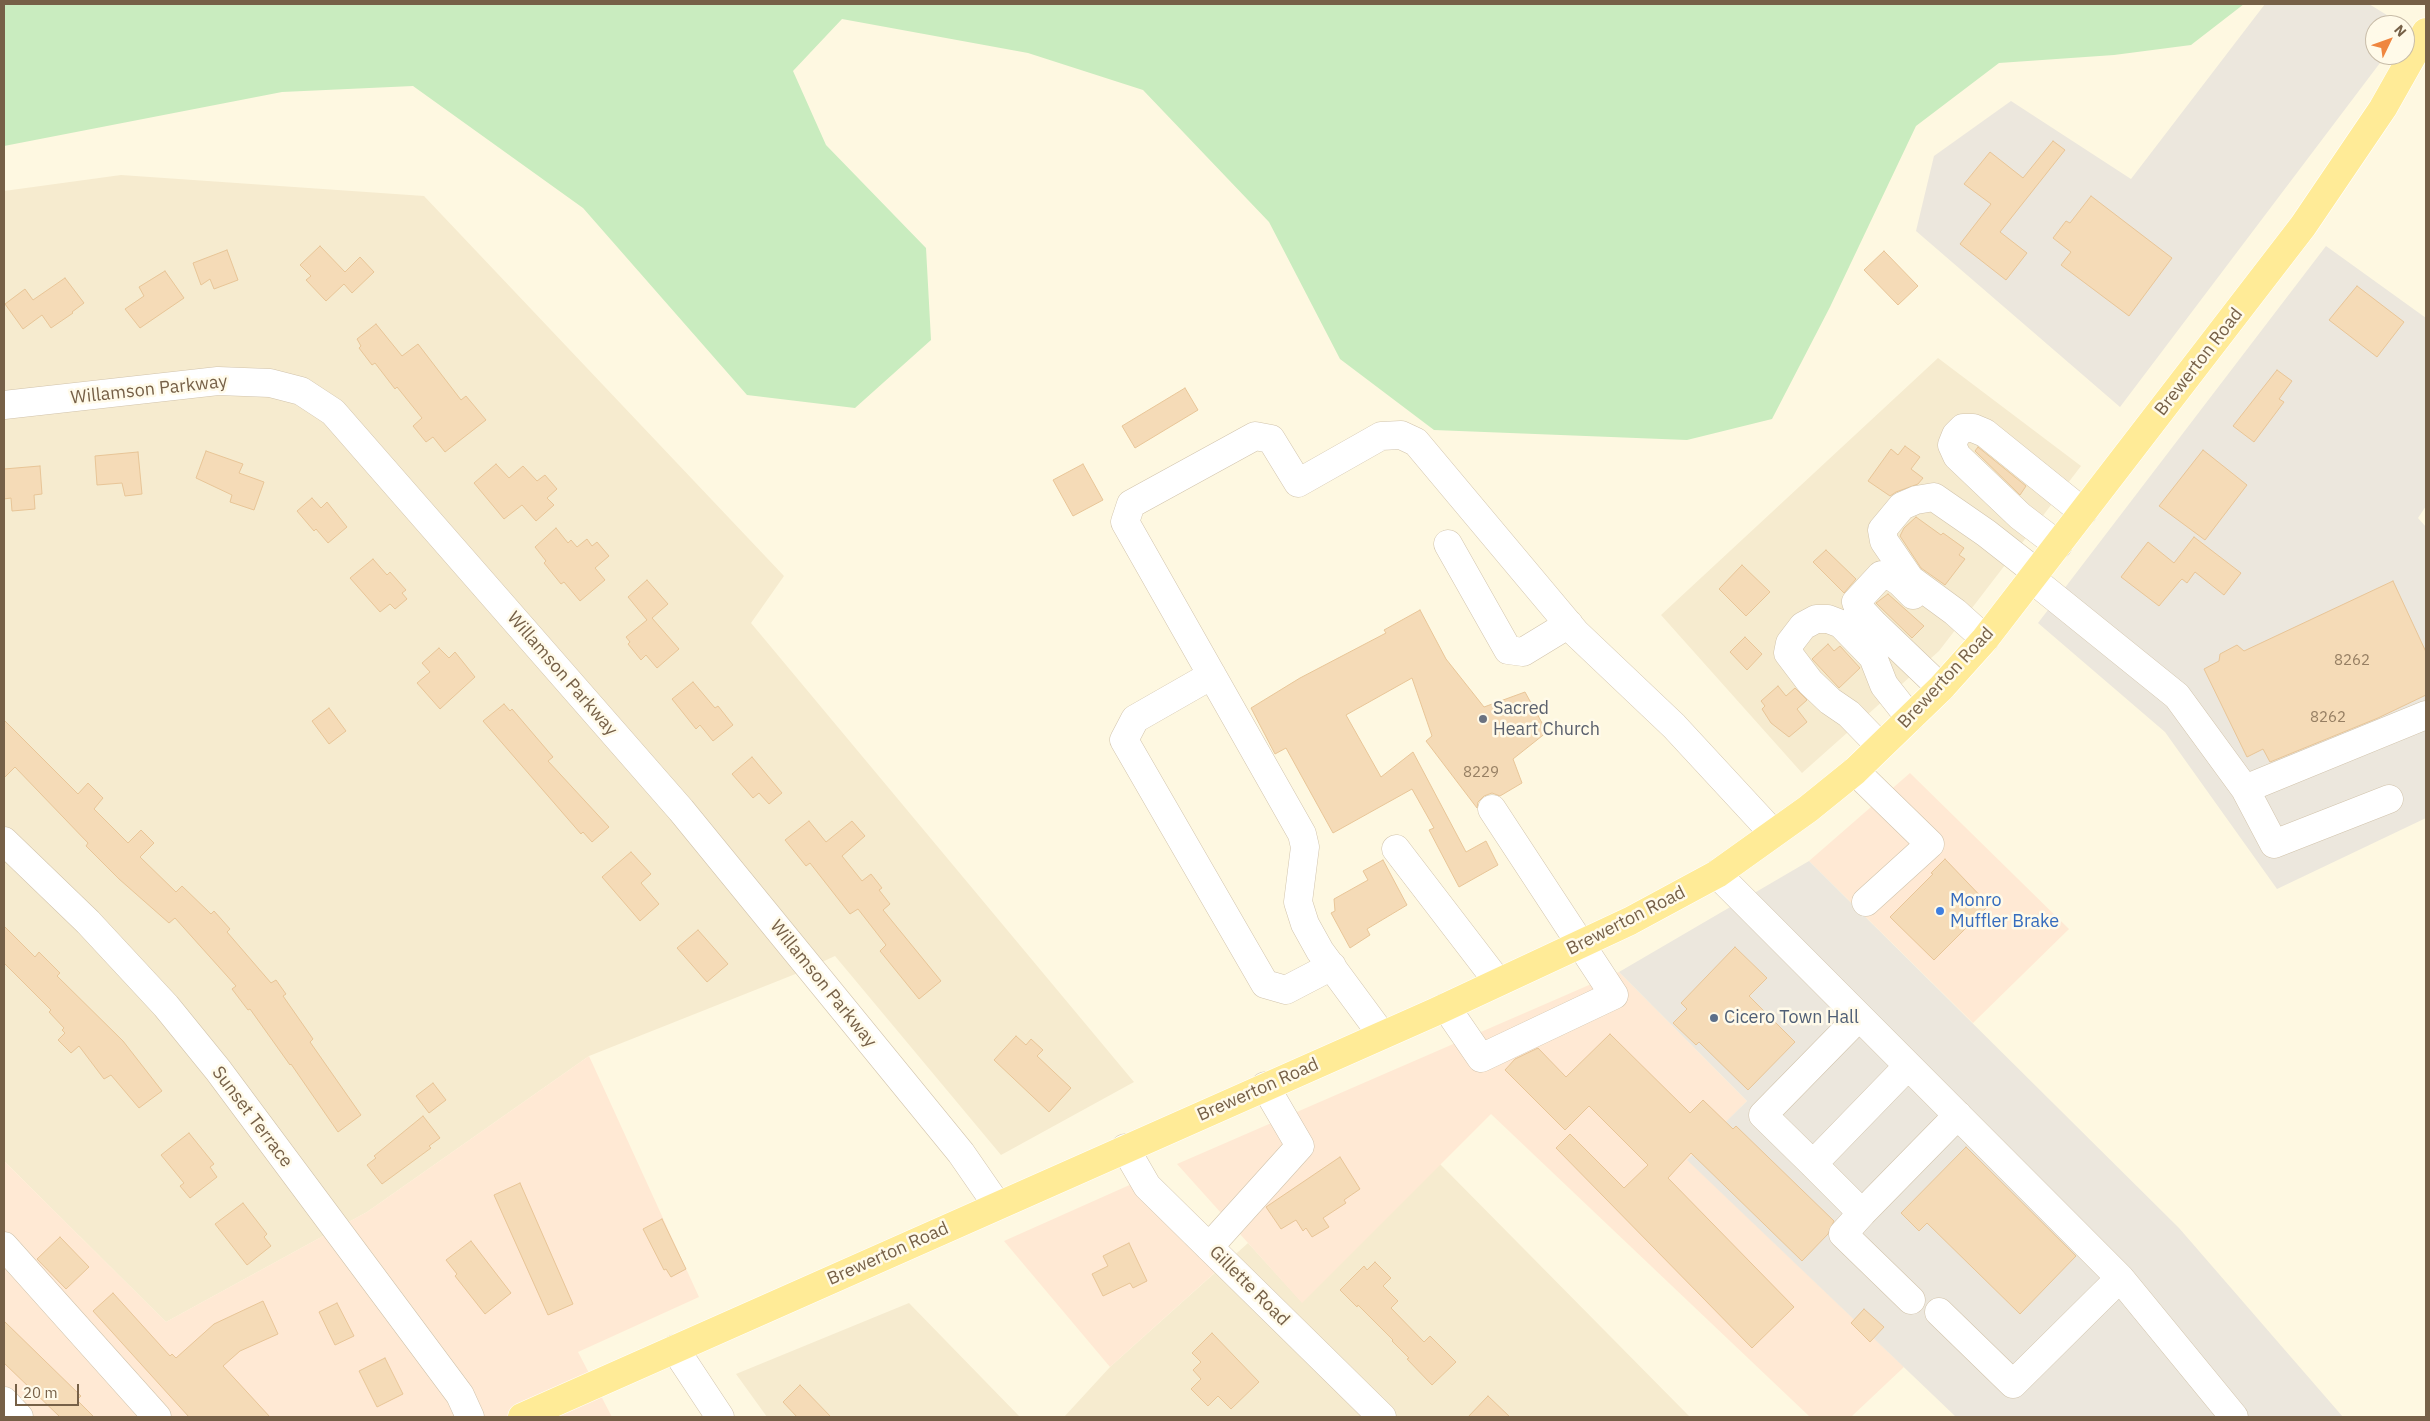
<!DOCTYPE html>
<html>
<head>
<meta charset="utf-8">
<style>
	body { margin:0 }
	#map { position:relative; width:2430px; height:1421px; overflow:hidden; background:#fef8e1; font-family:"IBM Plex Sans",sans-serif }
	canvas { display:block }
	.frame { position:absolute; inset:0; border:5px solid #766047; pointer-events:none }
	.north { position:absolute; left:2365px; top:15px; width:50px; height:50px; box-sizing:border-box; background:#fffae9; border:1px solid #c8bca8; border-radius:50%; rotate:48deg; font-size:14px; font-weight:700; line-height:20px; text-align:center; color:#766047 }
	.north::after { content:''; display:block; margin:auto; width:18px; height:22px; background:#ef863f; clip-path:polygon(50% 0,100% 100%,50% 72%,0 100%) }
	.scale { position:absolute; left:15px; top:1384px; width:64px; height:22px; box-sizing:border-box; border:2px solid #766047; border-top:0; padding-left:6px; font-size:15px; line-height:18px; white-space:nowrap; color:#766047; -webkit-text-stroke:4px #fffae9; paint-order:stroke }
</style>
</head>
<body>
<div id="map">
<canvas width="2430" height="1421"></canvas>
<div class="frame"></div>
<div class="north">N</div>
<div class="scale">20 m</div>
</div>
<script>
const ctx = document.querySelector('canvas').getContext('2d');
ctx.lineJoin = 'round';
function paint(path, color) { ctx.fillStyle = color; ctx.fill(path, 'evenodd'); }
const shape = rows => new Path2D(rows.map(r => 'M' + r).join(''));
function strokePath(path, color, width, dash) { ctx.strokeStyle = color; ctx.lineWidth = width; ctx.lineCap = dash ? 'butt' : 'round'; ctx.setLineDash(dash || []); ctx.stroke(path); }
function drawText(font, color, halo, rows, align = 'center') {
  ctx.font = font + ' "IBM Plex Sans",sans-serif'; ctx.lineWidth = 5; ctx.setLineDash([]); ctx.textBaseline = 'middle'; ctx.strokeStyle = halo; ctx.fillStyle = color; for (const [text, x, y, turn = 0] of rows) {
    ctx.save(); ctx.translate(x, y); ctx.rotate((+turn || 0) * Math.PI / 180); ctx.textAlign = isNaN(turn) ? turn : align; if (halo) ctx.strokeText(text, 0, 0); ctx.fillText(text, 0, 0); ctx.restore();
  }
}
const residential = shape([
	[121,175,424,196,784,576,751,623,1134,1082,1001,1155,835,956,798,973,589,1056,367,1212,166,1322,4,1161,4,191],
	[1938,358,2081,466,1939,651,1802,773,1661,615],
	[1440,1164,1690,1417,1064,1417,1110,1367,1248,1243,1302,1302],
	[909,1303,1020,1417,767,1417,736,1374]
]);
const commercial = shape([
	[1910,773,2069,929,1973,1023,1809,861],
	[1619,972,1747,1101,1688,1160,1904,1367,1851,1417,1810,1417,1491,1114,1302,1303,1177,1164],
	[589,1056,699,1297,578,1352,612,1417,4,1417,4,1161,166,1322,367,1212],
	[1134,1183,1221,1267,1110,1367,1004,1241]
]);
const industrial = shape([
	[2265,4,2369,4,2403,25,2375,25,2375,55,2386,55,2120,407,1916,231,1934,156,2011,101,2131,179],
	[2326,246,2426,318,2426,506,2418,518,2426,527,2426,818,2277,889,2165,732,2038,623],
	[1809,861,2179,1228,2343,1417,1956,1417,1687,1160,1747,1101,1619,972]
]);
const green = shape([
	[4,4,2244,4,2191,45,2114,55,1999,63,1916,126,1830,307,1772,419,1687,440,1434,430,1340,359,1269,222,1143,90,1028,53,842,19,793,71,826,145,926,248,931,340,855,408,747,395,583,208,413,86,282,92,4,146]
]);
const building = shape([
	[2053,141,2065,150,2000,232,2027,253,2006,280,1960,244,1991,204,1964,184,1990,152,2023,178,2053,141],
	[2091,196,2172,258,2129,316,2061,265,2071,252,2053,238,2066,221,2070,223,2091,196],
	[320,246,345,272,360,257,374,272,352,293,344,284,326,301,306,280,311,276,300,265,320,246],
	[227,250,238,280,214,289,210,279,201,285,193,263,227,250],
	[1884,251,1918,286,1898,305,1864,270,1884,251],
	[165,271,184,298,140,328,125,309,144,296,139,287,165,271],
	[65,278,84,303,72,312,73,313,51,328,42,315,23,329,5,304,25,289,33,300,65,278],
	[2357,286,2404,322,2377,357,2329,320,2357,286],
	[376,324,402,356,418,344,461,400,466,396,486,420,445,452,433,437,426,442,413,426,422,418,397,387,395,389,375,363,372,365,359,348,361,346,357,339,376,324],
	[2277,370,2292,381,2279,399,2284,402,2254,442,2233,426,2277,370],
	[1185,388,1198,410,1135,448,1122,426,1185,388],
	[1905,446,1920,457,1911,469,1923,478,1918,484,1896,492,1890,496,1868,481,1891,449,1898,455,1905,446],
	[1978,447,2026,486,2020,495,1975,451,1978,447],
	[2203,450,2247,485,2205,540,2159,506,2203,450],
	[206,451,243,464,239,473,264,482,254,510,230,502,232,495,196,478,206,451],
	[138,452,142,494,125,496,122,483,97,485,95,456,138,452],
	[496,464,509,478,523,466,537,481,545,475,557,489,547,498,554,505,536,521,522,505,504,519,474,483,496,464],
	[1083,464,1103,500,1073,516,1053,480,1083,464],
	[40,466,42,494,34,495,35,509,12,511,11,498,4,499,4,469,40,466],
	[312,498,321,508,327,502,347,527,328,543,316,529,314,531,297,511,312,498],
	[1916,517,1941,535,1943,533,1964,548,1959,555,1965,559,1945,585,1921,568,1900,536,1904,528,1916,517],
	[556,528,568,543,571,540,577,547,587,539,592,546,597,542,609,556,595,568,605,580,580,601,564,582,561,584,544,563,546,561,535,547,556,528],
	[2194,537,2241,573,2224,595,2195,572,2187,583,2182,579,2179,582,2159,606,2121,577,2148,542,2174,563,2194,537],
	[1826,550,1856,579,1844,593,1813,562,1826,550],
	[373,559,387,575,390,572,406,590,402,593,407,599,395,609,390,604,380,612,350,578,373,559],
	[1742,565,1770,592,1746,616,1719,589,1742,565],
	[647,580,668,604,652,618,679,649,657,668,646,655,641,660,628,644,630,642,626,637,647,620,628,597,647,580],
	[2393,581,2426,652,2426,695,2378,718,2270,762,2263,749,2247,757,2204,669,2219,661,2220,654,2237,645,2244,651,2393,581],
	[1888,594,1924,626,1912,638,1876,603,1888,594],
	[1420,610,1446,659,1484,707,1525,692,1547,732,1513,759,1522,783,1500,796,1492,793,1484,796,1478,802,1477,808,1426,741,1432,736,1412,678,1346,715,1381,777,1413,752,1466,852,1486,841,1498,865,1459,887,1429,830,1434,828,1412,789,1333,833,1286,748,1275,754,1251,708,1300,678,1386,633,1384,630,1420,610],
	[1745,637,1762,654,1747,670,1730,652,1745,637],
	[1828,644,1834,651,1840,646,1860,668,1839,688,1812,659,1828,644],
	[439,648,449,658,455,652,475,677,440,709,417,683,430,672,422,663,439,648],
	[693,682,715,708,718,706,733,725,713,741,700,725,696,729,672,699,693,682],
	[1778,686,1786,696,1795,688,1807,700,1797,709,1807,722,1789,737,1771,723,1762,709,1765,706,1761,701,1778,686],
	[504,704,510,711,512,709,553,757,548,761,609,827,592,842,583,832,581,834,483,721,504,704],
	[329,708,346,731,329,744,312,721,329,708],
	[4,720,78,794,88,783,103,798,94,809,128,843,141,830,154,843,140,857,176,892,182,886,211,914,214,911,230,929,227,932,271,983,276,980,286,994,283,996,313,1039,310,1042,361,1115,338,1132,291,1064,290,1065,250,1009,248,1010,232,989,236,986,175,918,169,923,119,879,86,846,88,843,15,767,4,778,4,720],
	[752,757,782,793,769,804,759,793,753,798,732,774,752,757],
	[809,821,826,842,852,821,865,836,842,856,862,881,871,874,882,888,879,890,890,904,883,910,941,981,919,999,880,951,886,945,858,909,850,914,810,863,806,866,785,840,809,821],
	[631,852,651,874,641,883,659,904,640,921,602,877,631,852],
	[1945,859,1989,905,1934,960,1890,917,1933,874,1931,873,1945,859],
	[1383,860,1407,905,1367,929,1370,935,1350,948,1331,913,1335,911,1334,899,1368,880,1363,871,1383,860],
	[4,926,35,957,39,952,60,973,57,976,123,1041,162,1091,139,1108,111,1075,104,1079,79,1046,71,1053,58,1040,65,1033,62,1030,64,1028,49,1012,51,1010,4,963,4,926],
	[698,930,728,964,707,982,677,948,698,930],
	[1735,947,1767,978,1749,996,1795,1042,1748,1090,1699,1042,1696,1045,1673,1023,1687,1009,1681,1003,1735,947],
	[1610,1034,1690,1113,1703,1100,1733,1129,1736,1126,1834,1221,1828,1234,1802,1261,1691,1153,1668,1178,1794,1307,1752,1348,1556,1148,1570,1134,1624,1188,1648,1165,1589,1106,1565,1130,1505,1070,1515,1059,1538,1048,1566,1077,1610,1034],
	[1016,1036,1026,1045,1031,1039,1043,1050,1037,1056,1071,1088,1049,1112,994,1060,1016,1036],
	[433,1083,446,1100,429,1113,416,1096,433,1083],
	[423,1116,440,1138,429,1146,431,1148,382,1184,367,1165,376,1158,374,1156,423,1116],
	[189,1133,214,1164,210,1167,217,1177,190,1198,180,1186,184,1183,161,1155,189,1133],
	[1966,1147,2076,1256,2020,1314,1927,1223,1919,1231,1901,1213,1966,1147],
	[1340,1157,1360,1189,1344,1200,1346,1203,1323,1218,1329,1227,1312,1237,1306,1228,1303,1231,1296,1220,1281,1229,1266,1207,1340,1157],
	[520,1183,573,1304,548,1315,494,1195,520,1183],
	[243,1203,267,1234,264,1237,271,1246,247,1265,215,1224,243,1203],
	[662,1219,686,1269,671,1277,666,1269,664,1270,643,1229,662,1219],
	[60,1237,89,1267,66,1289,37,1259,60,1237],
	[471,1241,511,1293,485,1314,455,1276,457,1274,446,1260,471,1241],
	[1129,1243,1147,1281,1133,1288,1130,1283,1103,1296,1092,1274,1108,1266,1103,1256,1129,1243],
	[1375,1262,1391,1278,1383,1286,1398,1301,1391,1308,1424,1342,1430,1336,1456,1362,1432,1385,1407,1359,1409,1358,1392,1341,1393,1340,1358,1305,1357,1307,1340,1290,1364,1266,1367,1270,1375,1262],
	[113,1293,170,1356,172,1354,176,1358,214,1324,263,1301,278,1334,240,1351,223,1366,270,1417,189,1417,93,1311,113,1293],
	[337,1303,354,1336,335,1345,319,1312,337,1303],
	[1864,1309,1884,1327,1870,1342,1851,1323,1864,1309],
	[4,1321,81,1396,77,1400,94,1417,60,1417,4,1363,4,1321],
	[1212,1333,1259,1382,1231,1409,1218,1396,1208,1406,1191,1389,1201,1379,1193,1370,1201,1362,1192,1353,1212,1333],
	[385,1358,403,1394,377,1407,359,1371,385,1358],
	[800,1385,831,1417,797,1417,783,1402,800,1385],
	[1488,1396,1510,1417,1468,1417,1488,1396]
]);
const minor = shape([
	[4,405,218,381,270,383,301,391,333,412,681,810,961,1153,997,1205],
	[1448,544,1508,650,1523,652,1569,624],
	[2058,545,2020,516,1957,456,1952,445,1956,435,1963,428,1973,428,1985,433,2083,512],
	[2032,579,2177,696,2245,789,2274,844,2389,799],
	[1913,595,1900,582,1888,574,1881,575,1856,602,1858,607,1873,623,1941,688],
	[1985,639,1955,612,1910,579,1884,541,1882,530,1902,506,1916,500,1934,497,1986,533,2037,573],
	[1212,675,1135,719,1124,740,1265,984,1286,990,1332,966],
	[1880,746,1849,714,1830,701,1810,682,1788,653,1790,643,1803,626,1816,619,1828,619,1841,624,1873,657,1884,685,1910,718],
	[1855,771,1930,844,1866,902],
	[2245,789,2426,715],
	[4,841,88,922,166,1006,218,1070,460,1395,470,1417],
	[1396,849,1498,982],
	[1717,874,2120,1278,2234,1417],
	[1446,1007,1481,1058,1614,995,1492,809],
	[1859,1017,1763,1115,1813,1164,1862,1213,1958,1115],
	[1382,1035,1320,951,1305,924,1298,902,1305,847,1302,834,1125,522,1131,504,1255,436,1271,439,1298,483,1381,436,1401,435,1416,442,1576,633,1674,726,1773,833],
	[1125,1148,1147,1186,1382,1417],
	[1813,1164,1908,1066],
	[1862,1213,1843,1234,1911,1300],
	[4,1246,157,1417],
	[1209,1247,1300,1146,1265,1086],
	[1939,1312,2013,1384,2120,1278],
	[675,1349,720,1417],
	[4,1401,19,1417]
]);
const major = shape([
	[522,1417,1435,1012,1630,921,1717,874,1808,809,1855,771,1941,688,1985,639,2303,226,2383,108,2426,32]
]);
const markers = [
	[1483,719,5,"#6b7280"],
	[1940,911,5,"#3f7fe0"],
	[1714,1018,5,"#5c6f8a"]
];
const numberNames = [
	["8262",2352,661],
	["8262",2328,718],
	["8229",1481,773]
];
const streetNames = [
	["Brewerton Road",2199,362,-52],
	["Willamson Parkway",149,390,-6],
	["Willamson Parkway",562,674,49],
	["Brewerton Road",1946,678,-47],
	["Brewerton Road",1626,921,-27],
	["Willamson Parkway",823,984,51],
	["Brewerton Road",1258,1090,-24],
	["Sunset Terrace",252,1117,53],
	["Brewerton Road",888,1254,-24],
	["Gillette Road",1249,1286,45]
];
const worshipNames = [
	["Sacred",1493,709],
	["Heart Church",1493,730]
];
const shopNames = [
	["Monro",1950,901],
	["Muffler Brake",1950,922]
];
const serviceNames = [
	["Cicero Town Hall",1724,1018]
];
paint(residential, '#f6ebcf');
paint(commercial, '#ffe9d4');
paint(industrial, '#ece7dd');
paint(green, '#c9ecbf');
paint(building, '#f5dbb7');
strokePath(building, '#e8c597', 1);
strokePath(minor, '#d1c3ab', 29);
strokePath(major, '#fff', 29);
strokePath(minor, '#fff', 28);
strokePath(major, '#ffeb97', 28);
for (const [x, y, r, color] of markers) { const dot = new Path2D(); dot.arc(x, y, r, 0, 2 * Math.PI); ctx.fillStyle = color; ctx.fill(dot); strokePath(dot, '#fffae9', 2); }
drawText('15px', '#967f63', null, numberNames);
drawText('18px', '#766047', '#fffae9', streetNames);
drawText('18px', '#5b616d', '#fffae9', worshipNames, 'left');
drawText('18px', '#366cbe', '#fffae9', shopNames, 'left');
drawText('18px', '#4e5e75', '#fffae9', serviceNames, 'left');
</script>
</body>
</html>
